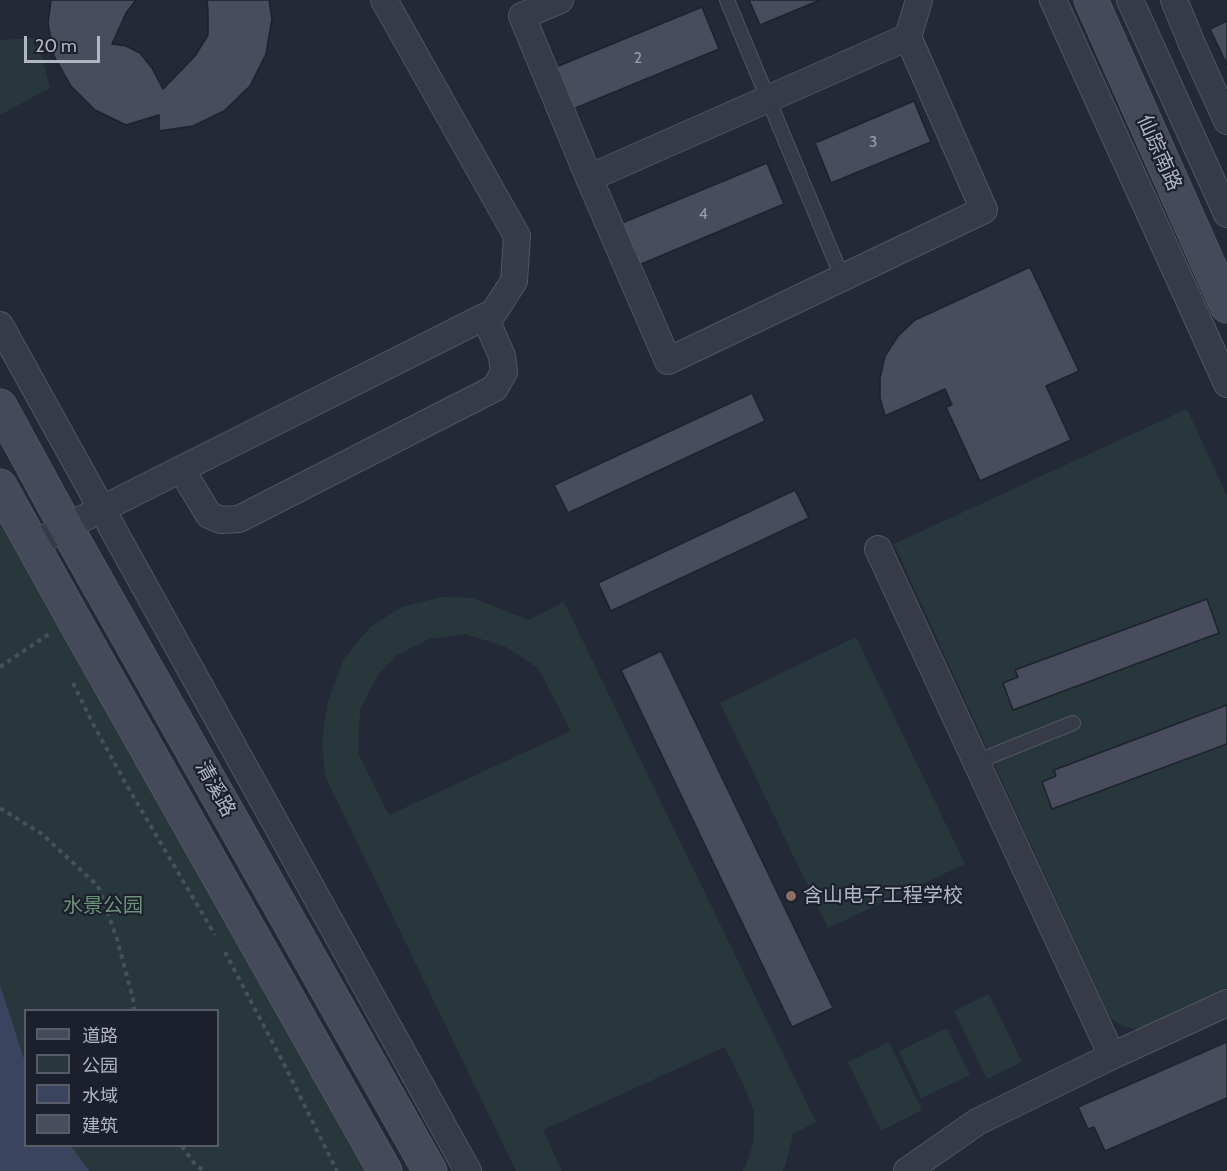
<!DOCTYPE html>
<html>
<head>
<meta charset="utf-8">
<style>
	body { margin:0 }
	#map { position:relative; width:1227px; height:1171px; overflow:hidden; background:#242937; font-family:Cabin,"Noto Sans SC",sans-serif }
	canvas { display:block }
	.legend { position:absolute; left:24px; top:1009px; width:195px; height:138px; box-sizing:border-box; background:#1c202c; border:2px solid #585c68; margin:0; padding:8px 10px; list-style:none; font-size:18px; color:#b2b6c3 }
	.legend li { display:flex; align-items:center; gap:12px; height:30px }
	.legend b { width:30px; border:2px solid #585c68 }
	.scale { position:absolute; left:24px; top:36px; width:76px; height:27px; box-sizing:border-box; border:3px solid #b2b6c3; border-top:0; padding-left:8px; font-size:18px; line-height:21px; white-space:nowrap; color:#b2b6c3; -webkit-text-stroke:4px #1c202c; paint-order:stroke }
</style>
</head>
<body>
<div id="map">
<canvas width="1227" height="1171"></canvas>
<ul class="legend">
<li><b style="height:8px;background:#454a5a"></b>道路</li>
<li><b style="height:16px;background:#28373b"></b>公园</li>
<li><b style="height:16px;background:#3a445e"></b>水域</li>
<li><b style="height:16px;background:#484c5d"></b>建筑</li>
</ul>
<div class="scale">20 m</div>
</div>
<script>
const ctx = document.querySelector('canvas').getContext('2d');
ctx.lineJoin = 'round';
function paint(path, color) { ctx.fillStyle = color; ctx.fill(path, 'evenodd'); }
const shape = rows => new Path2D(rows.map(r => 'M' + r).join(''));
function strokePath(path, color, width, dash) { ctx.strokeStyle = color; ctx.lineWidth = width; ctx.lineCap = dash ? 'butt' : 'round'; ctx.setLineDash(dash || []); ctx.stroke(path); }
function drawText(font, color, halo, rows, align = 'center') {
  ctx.font = font + ' Cabin,"Noto Sans SC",sans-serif'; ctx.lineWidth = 4.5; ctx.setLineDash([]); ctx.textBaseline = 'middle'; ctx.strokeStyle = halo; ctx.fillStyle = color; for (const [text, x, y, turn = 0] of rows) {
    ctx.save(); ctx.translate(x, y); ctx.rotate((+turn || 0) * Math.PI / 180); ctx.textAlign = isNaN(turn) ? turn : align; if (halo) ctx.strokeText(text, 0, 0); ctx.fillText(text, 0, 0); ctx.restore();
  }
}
const green = shape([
	[37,38,50,88,0,115,0,40],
	[1187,409,1227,496,1227,988,1141,1030,1122,1026,1110,1018,894,544],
	[0,505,369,1171,0,1171],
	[26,1010,218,1010,218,1146,26,1146],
	[441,597,473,598,529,620,564,602,816,1122,793,1134,785,1166,783,1171,742,1171,745,1168,754,1141,754,1112,744,1086,725,1047,543,1130,562,1171,516,1171,325,776,322,741,328,701,344,659,370,627,402,607],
	[465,634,506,647,538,668,571,731,389,815,358,753,360,710,377,676,397,655,429,639],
	[856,637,965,864,828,928,720,703],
	[989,994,1022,1062,987,1079,954,1011],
	[947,1028,970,1075,921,1098,899,1051],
	[889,1042,922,1110,881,1131,848,1062]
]);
const water = shape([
	[0,985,25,1062,26,1146,71,1146,89,1171,0,1171]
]);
const building = shape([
	[51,0,136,0,126,13,112,44,126,46,140,53,152,68,163,89,195,56,208,35,208,11,207,0,269,0,272,19,266,54,250,86,224,111,193,126,159,131,159,115,126,125,95,110,71,86,54,56,48,23,51,0],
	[749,0,820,0,760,25,749,0],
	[702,7,719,49,573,109,556,67,702,7],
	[1227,21,1227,65,1210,29,1227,21],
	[914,101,931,142,831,183,815,143,914,101],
	[767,163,784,204,639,265,622,223,767,163],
	[1030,267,1079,371,1046,386,1071,440,980,481,946,407,952,405,945,389,885,416,880,398,880,378,885,356,898,336,915,320,1030,267],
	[752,393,765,421,568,513,554,485,752,393],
	[795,490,809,518,611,611,598,583,795,490],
	[1207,599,1219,633,1013,710,1003,683,1018,677,1015,670,1207,599],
	[661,651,833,1008,792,1027,621,670,661,651],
	[1227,705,1227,744,1052,809,1042,782,1056,776,1054,770,1227,705],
	[1227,1042,1227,1098,1105,1151,1094,1127,1088,1129,1078,1107,1227,1042]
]);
const path = shape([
	[0,667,49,634],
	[73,683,92,722,126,784,215,935],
	[0,808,42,834,98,886,117,939,133,999,134,1010],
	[225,952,286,1068,337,1171],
	[182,1146,194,1163,204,1171]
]);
const lane = shape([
	[727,0,842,277],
	[976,762,1073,723]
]);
const street = shape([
	[560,0,522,16,589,178,668,361,984,210,908,37],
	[1053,0,1227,384],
	[1130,0,1227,214],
	[1174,0,1192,44,1227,121],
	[589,178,908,37,919,0],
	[0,325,468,1171],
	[181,469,209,515,221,520,239,519,495,388,504,372,502,356,485,317],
	[32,545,66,527,494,312,514,281,517,236,384,0],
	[878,549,1112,1056],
	[907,1171,977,1122,1112,1056,1227,1003]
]);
const secondary = shape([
	[1091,0,1227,306],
	[0,406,66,527,430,1171],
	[0,486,73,618,385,1171]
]);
const markers = [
	[791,896,6,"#8d6e63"]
];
const numberNames = [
	["2",638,58],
	["3",873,142],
	["4",703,214]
];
const streetNames = [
	["仙踪南路",1159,153,66],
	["清溪路",215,789,61]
];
const poiNames = [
	["含山电子工程学校",803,896]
];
const parkNames = [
	["水景公园",103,906]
];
paint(green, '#28373b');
paint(water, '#3a445e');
paint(building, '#484c5d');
strokePath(building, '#1e222e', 1.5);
strokePath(lane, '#525662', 16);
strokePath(street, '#525662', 28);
strokePath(secondary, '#525662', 35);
strokePath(path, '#455257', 4, [4.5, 4.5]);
strokePath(lane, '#373b47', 14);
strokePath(street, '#373b47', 26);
strokePath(secondary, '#454a5a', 33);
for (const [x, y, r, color] of markers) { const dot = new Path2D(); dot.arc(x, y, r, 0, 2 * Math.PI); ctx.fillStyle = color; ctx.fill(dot); strokePath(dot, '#1c202c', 2); }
drawText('16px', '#989caa', null, numberNames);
drawText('20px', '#b2b6c3', '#1c202c', streetNames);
drawText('20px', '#b2b6c3', '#1c202c', poiNames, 'left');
drawText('20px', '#6c927a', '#1c202c', parkNames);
</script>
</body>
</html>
